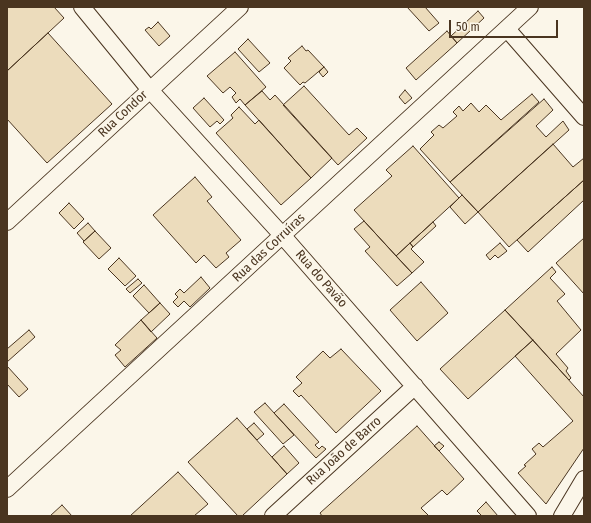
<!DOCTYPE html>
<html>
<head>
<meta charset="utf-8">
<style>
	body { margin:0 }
	#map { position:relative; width:591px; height:523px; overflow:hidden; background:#fbf6e9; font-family:"Fira Sans Condensed",sans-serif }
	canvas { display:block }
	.frame { position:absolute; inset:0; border:8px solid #4a3520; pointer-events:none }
	.scale { position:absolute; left:449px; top:20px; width:109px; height:18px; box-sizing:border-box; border:2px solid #4a3520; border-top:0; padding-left:5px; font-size:12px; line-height:14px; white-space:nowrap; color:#4a3520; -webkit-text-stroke:3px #fbf6e9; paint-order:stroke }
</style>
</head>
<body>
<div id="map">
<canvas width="591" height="523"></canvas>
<div class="frame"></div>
<div class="scale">50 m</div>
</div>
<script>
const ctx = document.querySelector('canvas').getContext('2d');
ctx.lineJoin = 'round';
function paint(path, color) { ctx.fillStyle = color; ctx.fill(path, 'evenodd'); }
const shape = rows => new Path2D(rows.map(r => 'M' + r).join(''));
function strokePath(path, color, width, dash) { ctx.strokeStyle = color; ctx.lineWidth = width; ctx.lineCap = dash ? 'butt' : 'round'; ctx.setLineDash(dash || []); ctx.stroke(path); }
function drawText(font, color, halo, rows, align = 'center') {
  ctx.font = font + ' "Fira Sans Condensed",sans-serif'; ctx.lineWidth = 3; ctx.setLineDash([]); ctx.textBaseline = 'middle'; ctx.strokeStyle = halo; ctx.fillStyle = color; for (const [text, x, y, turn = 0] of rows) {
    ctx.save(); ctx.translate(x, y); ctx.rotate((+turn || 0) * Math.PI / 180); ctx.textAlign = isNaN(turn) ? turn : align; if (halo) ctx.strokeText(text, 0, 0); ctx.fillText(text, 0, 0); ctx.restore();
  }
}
const building = shape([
	[7,7,54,7,64,18,7,71,7,7],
	[407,7,425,7,439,23,429,31,407,7],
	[478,11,484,18,457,43,451,36,478,11],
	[158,22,170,36,159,46,145,30,149,27,151,29,158,22],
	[447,31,457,43,416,80,406,68,447,31],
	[48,33,112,104,47,163,7,119,7,71,48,33],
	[248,39,270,63,259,72,238,49,248,39],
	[302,46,306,51,308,50,324,67,305,83,303,82,300,85,284,68,291,61,288,58,302,46],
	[235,52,266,87,245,105,240,99,236,103,232,97,236,93,230,87,223,93,207,76,235,52],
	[324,67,328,72,323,77,319,72,324,67],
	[304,86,349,135,357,128,367,138,338,165,283,105,304,86],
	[405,90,412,98,405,104,399,97,405,90],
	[262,91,270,100,275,95,332,158,311,178,245,105,262,91],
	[532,94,539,102,450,182,420,149,434,135,431,132,439,125,443,128,457,116,453,112,459,106,463,111,471,103,479,112,486,105,501,120,532,94],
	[204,98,224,120,220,124,217,121,210,127,193,108,204,98],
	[544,99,553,110,536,126,546,137,563,121,569,130,478,212,450,182,544,99],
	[239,107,255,124,259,120,311,178,281,205,216,133,233,118,231,115,239,107],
	[553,144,573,167,584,158,584,180,509,247,478,212,553,144],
	[413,146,459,198,396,256,354,210,392,176,386,170,413,146],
	[195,177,212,197,207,201,241,240,226,253,229,257,216,268,204,255,196,263,153,215,195,177],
	[584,180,584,200,528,252,517,240,584,180],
	[462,195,478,212,465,224,450,207,462,195],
	[69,203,84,219,74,229,59,213,69,203],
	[364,221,412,273,397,286,365,251,370,247,354,229,364,221],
	[433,222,436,226,413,247,410,243,433,222],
	[88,223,95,231,84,241,77,233,88,223],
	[95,231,111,248,99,259,83,242,95,231],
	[584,238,584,294,556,263,584,238],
	[410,243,413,247,411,249,424,262,412,273,396,256,410,243],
	[500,243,507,251,498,258,495,255,490,260,486,255,500,243],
	[119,258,136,276,125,286,108,269,119,258],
	[552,267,556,272,550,278,565,294,557,301,581,330,556,354,568,368,566,371,571,378,569,380,505,310,552,267],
	[201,277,210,288,190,307,184,301,178,307,173,302,178,297,175,294,180,289,184,293,201,277],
	[138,279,142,283,130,293,126,289,138,279],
	[421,282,448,313,417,341,390,310,421,282],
	[144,285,160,303,149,313,133,296,144,285],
	[160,303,170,314,151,332,141,320,160,303],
	[505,310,533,340,468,399,440,369,505,310],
	[141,320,157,338,125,367,115,355,121,350,115,345,141,320],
	[29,330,35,337,7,362,7,349,29,330],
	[533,340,584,397,584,448,546,504,518,473,526,466,524,465,536,454,532,449,539,443,543,447,573,421,515,356,533,340],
	[341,349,381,391,336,433,301,395,299,397,293,391,302,383,296,377,323,351,330,358,341,349],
	[7,366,28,389,19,397,7,384,7,366],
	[265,403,294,435,283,444,254,412,265,403],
	[284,404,319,442,315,445,319,449,322,446,326,449,316,458,274,413,284,404],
	[237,418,287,474,242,516,238,516,188,462,237,418],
	[254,423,264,434,257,440,247,429,254,423],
	[417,426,464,479,447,495,442,490,421,508,429,516,322,516,320,513,417,426],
	[439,442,444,446,439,451,434,446,439,442],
	[284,446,299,463,287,474,272,457,284,446],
	[178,472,208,504,194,516,130,516,178,472],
	[486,502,498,516,482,516,477,511,486,502],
	[62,505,72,516,50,516,62,505]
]);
const minor = shape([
	[82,7,150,90,282,235,528,516],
	[507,29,584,117],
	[7,222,240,7],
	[7,489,530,7],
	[273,516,415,386],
	[562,516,584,479]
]);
const streetNames = [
	["Rua Condor",123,114,-43],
	["Rua das Corruíras",269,248,-43],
	["Rua do Pavão",321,279,49],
	["Rua João de Barro",344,451,-42]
];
paint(building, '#ecdcbc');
strokePath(building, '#4a3520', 1);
strokePath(minor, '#4a3520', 18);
strokePath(minor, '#fbf6e9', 16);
drawText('13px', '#4a3520', '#fbf6e9', streetNames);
</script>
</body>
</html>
